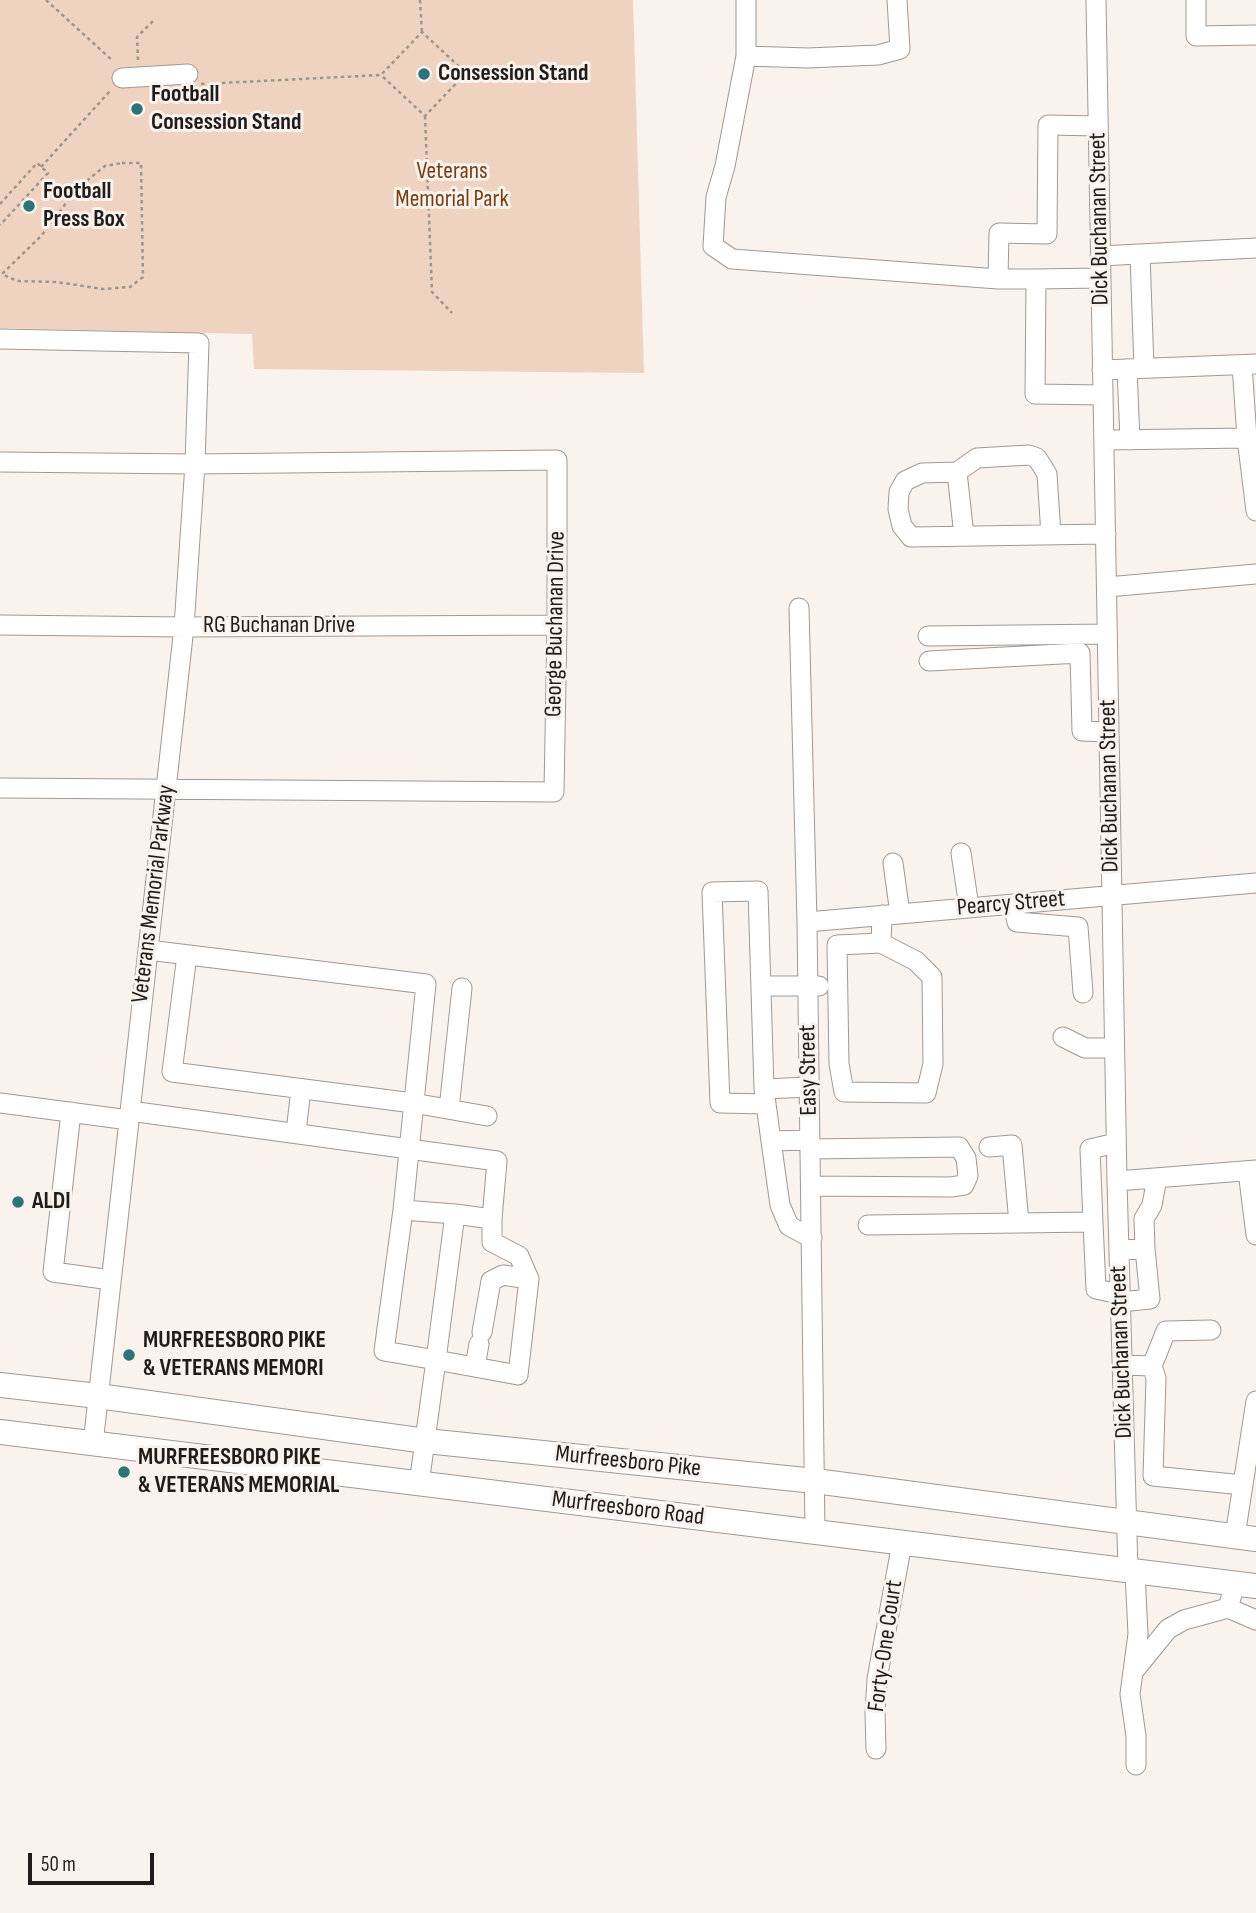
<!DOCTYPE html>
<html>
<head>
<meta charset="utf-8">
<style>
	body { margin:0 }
	#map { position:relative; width:1256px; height:1913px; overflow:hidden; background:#faf2ed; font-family:"Sofia Sans Condensed",sans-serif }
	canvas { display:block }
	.scale { position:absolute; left:28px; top:1853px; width:126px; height:32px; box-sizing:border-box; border:4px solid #1f1c1b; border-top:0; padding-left:9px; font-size:21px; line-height:24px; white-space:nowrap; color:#1f1c1b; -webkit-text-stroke:5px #faf2ed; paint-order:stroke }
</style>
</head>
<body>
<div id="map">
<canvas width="1256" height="1913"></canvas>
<div class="scale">50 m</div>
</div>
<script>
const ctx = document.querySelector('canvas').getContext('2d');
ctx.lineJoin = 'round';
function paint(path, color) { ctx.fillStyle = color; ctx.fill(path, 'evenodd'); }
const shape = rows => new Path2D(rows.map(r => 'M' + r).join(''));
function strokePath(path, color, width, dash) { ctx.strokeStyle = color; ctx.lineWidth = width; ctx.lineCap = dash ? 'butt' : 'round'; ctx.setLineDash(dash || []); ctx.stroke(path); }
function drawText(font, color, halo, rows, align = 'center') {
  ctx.font = font + ' "Sofia Sans Condensed",sans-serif'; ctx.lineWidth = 6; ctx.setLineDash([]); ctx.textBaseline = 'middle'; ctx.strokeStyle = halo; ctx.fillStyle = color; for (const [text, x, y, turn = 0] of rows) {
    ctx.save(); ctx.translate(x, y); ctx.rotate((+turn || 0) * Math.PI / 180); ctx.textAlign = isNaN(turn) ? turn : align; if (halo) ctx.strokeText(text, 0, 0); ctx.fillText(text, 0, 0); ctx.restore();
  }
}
const green = shape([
	[0,0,633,0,644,373,254,369,252,334,0,328]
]);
const path = shape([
	[46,0,113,61],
	[420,0,422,32],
	[138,60,137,37,153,21],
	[466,73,535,68],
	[201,84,381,75,422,32,466,73,425,116,381,75],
	[425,116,432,292,452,313],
	[122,163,141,163,143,277,130,287,103,289,56,282,17,281,2,274,41,236,70,198,90,178,105,166,122,163],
	[41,167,110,91],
	[0,204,37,163,48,173,0,225]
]);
const minor = shape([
	[746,0,746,56,808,58,878,55,900,49,897,0],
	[1096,0,1117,1181,1128,1571],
	[1196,0,1196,36,1256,35],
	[746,56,725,166,716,197,713,246,732,259,998,279],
	[122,78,188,74],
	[1140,254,1144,368],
	[1100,256,1256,248],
	[1101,278,1036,279,1035,394,1103,395],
	[1036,279,998,279,999,233,1047,234,1048,125,1098,126],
	[0,339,199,343,195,464,184,627,93,1444],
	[1242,365,1247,438],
	[1127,369,1130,440],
	[1102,370,1256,364],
	[1104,440,1247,438,1256,511],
	[0,462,195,464,557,460,557,625,554,792,0,788],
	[957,472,977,458,1029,455,1037,458,1047,474,1051,535],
	[964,536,957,472,922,473,905,481,899,492,898,509,902,526,911,537,1106,534],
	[1107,587,1256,574],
	[799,608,807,922,815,1532],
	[0,625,184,627,557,625],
	[928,636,1107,634],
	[929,661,1080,653,1082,731,1109,732],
	[961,853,969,907],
	[893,863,900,914],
	[1013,904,1017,922,1078,927,1083,993],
	[807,922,1256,883],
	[881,943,916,961,932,977,933,1064,926,1093,844,1092,839,1064,837,945,881,943,882,915],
	[148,950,426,984,403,1210,384,1351,436,1360,455,1214,403,1210],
	[187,955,172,1072,413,1103,487,1116],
	[761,986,819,986],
	[1063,1037,1085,1048,1114,1048],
	[764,1089,809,1087],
	[0,1103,129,1120],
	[766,1104,720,1103,712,892,758,891,764,1089,766,1104,771,1141,780,1205,789,1226,812,1238],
	[449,1109,462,988],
	[130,1111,497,1161,492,1219],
	[71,1112,53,1272,111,1280],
	[296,1132,301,1089],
	[771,1141,810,1140],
	[989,1147,1012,1145,1019,1223],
	[810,1149,959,1147,966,1158,968,1176,964,1185,951,1187,811,1186],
	[1248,1171,1256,1235],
	[1117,1181,1256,1170],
	[1093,1222,1090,1149,1116,1143],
	[868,1225,1093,1222,1096,1289,1120,1294],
	[1145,1249,1144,1219,1152,1205,1157,1178],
	[1119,1250,1145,1249,1150,1299,1120,1302],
	[482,1332,491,1281,503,1275,529,1279],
	[1122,1365,1152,1366,1156,1378,1153,1476,1243,1485],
	[1152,1366,1166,1331,1211,1330],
	[475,1367,479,1344],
	[419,1484,436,1360,518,1375,529,1279,519,1256,492,1242,492,1219,455,1214],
	[1235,1536,1256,1401],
	[1135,1572,1138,1634,1130,1694,1136,1736,1136,1765],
	[1228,1608,1256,1620],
	[1133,1672,1168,1629,1184,1620,1228,1608,1235,1584],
	[876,1749,875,1713,877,1679,902,1543]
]);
const major = shape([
	[0,1385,98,1396,426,1441,815,1481,1256,1539],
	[0,1432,1256,1586]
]);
const markers = [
	[424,74,7,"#2a747a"],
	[137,109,7,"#2a747a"],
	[29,206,7,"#2a747a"],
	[18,1202,7,"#2a747a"],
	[129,1355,7,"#2a747a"],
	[124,1472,7,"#2a747a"]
];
const poiNames = [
	["Consession Stand",438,74],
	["Football",151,95],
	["Consession Stand",151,123],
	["Football",43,192],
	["Press Box",43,220],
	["ALDI",32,1202],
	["MURFREESBORO PIKE",143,1341],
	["& VETERANS MEMORI",143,1369],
	["MURFREESBORO PIKE",138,1458],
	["& VETERANS MEMORIAL",138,1486]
];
const parkNames = [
	["Veterans",452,172],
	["Memorial Park",452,200]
];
const streetNames = [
	["Dick Buchanan Street",1100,219,-91],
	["George Buchanan Drive",556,624,-89],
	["RG Buchanan Drive",279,626],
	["Dick Buchanan Street",1110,786,-91],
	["Veterans Memorial Parkway",154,894,-83],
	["Pearcy Street",1011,904,-5],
	["Easy Street",809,1070,-91],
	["Dick Buchanan Street",1122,1352,-92],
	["Murfreesboro Pike",628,1462,6],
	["Murfreesboro Road",628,1509,7],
	["Forty-One Court",886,1646,-82]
];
paint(green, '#f0d2c0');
strokePath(minor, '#a09894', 21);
strokePath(major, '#a09894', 26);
strokePath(path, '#9b9692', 2.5, [3.5, 3.5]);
strokePath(minor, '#fff', 19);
strokePath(major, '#fff', 24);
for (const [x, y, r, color] of markers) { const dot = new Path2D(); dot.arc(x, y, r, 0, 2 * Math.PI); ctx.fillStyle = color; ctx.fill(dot); strokePath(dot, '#faf2ed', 2.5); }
drawText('bold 24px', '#1f1c1b', '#faf2ed', poiNames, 'left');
drawText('24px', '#763e12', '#faf2ed', parkNames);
drawText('24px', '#1f1c1b', '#faf2ed', streetNames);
</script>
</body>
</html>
